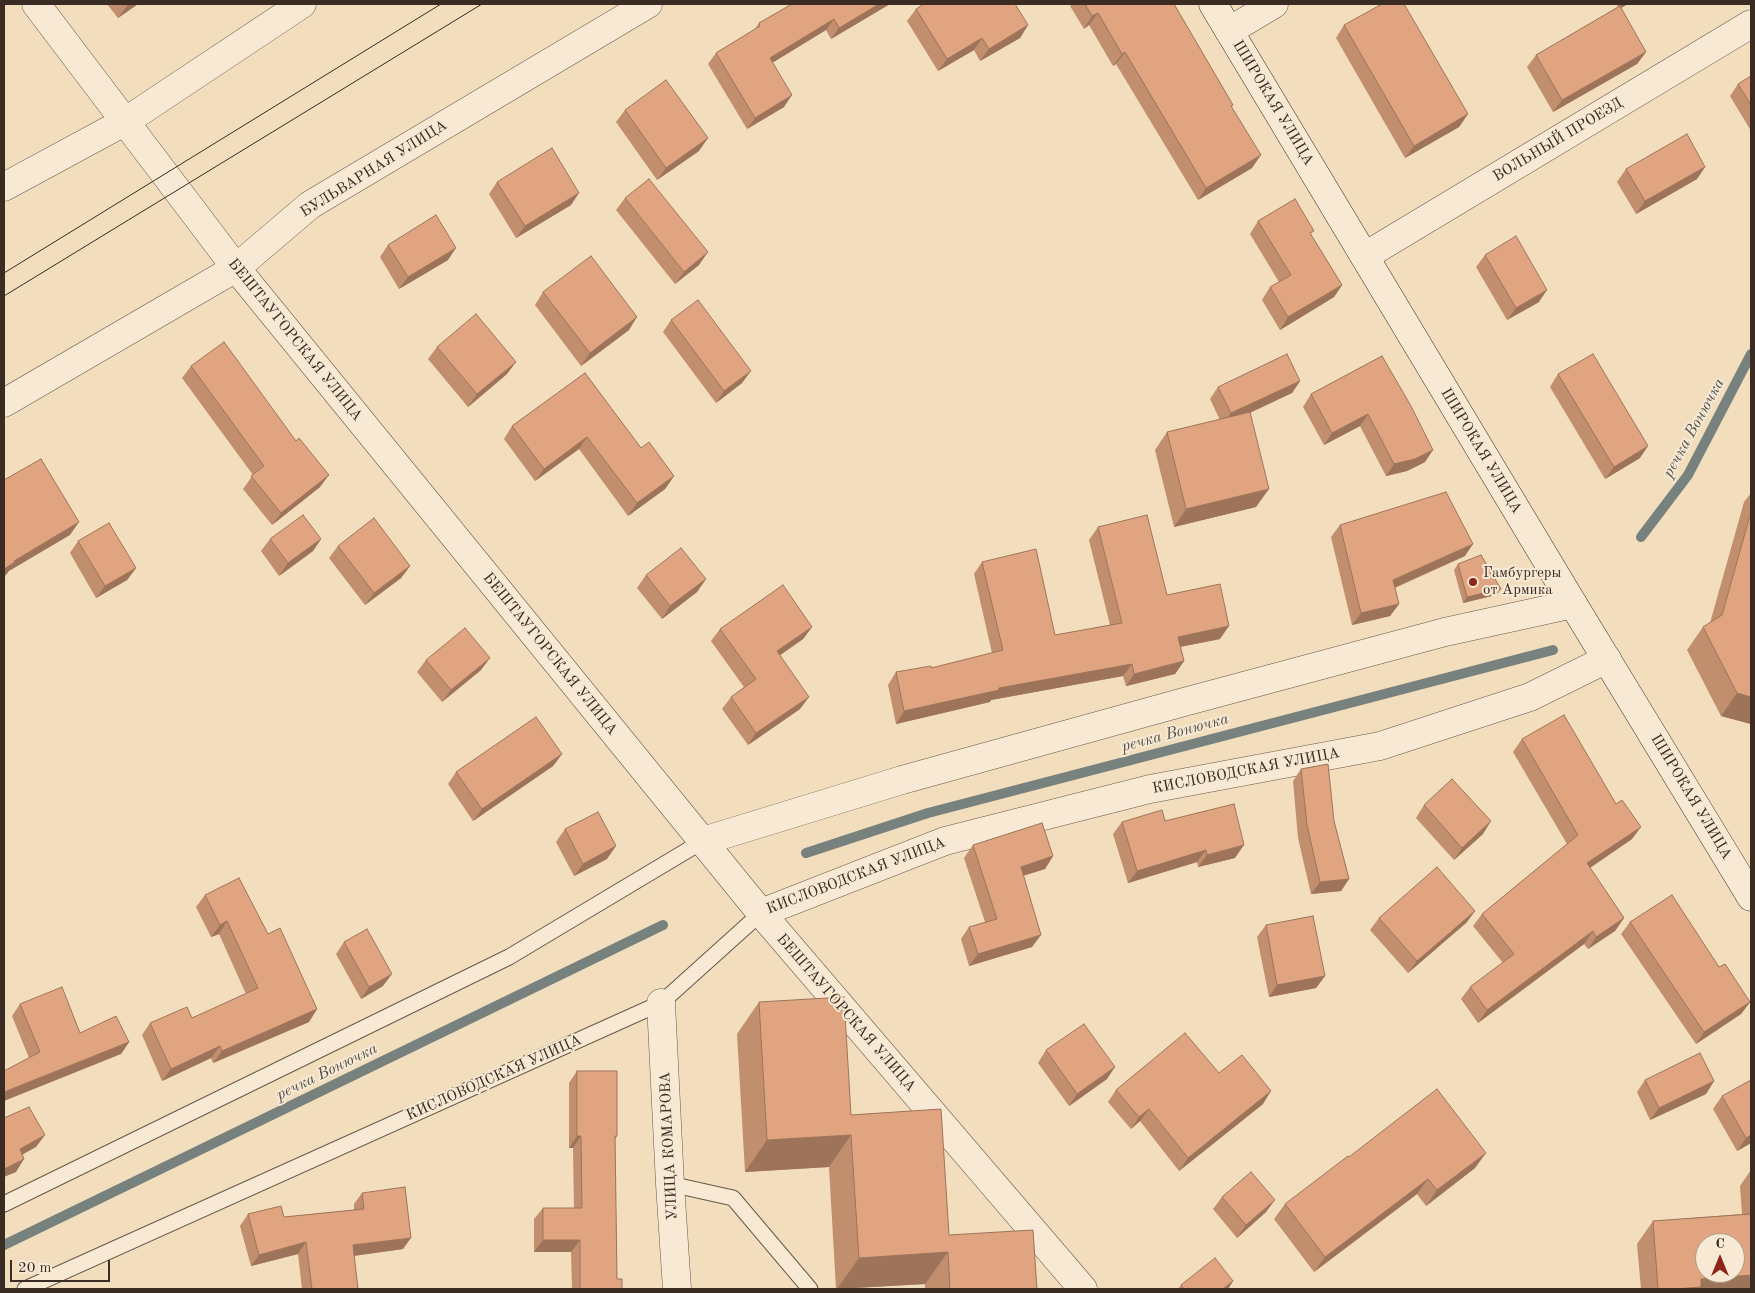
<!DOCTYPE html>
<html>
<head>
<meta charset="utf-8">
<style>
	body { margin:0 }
	#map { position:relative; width:1755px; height:1293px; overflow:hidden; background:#f2ddbd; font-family:"Old Standard TT",serif }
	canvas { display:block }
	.frame { position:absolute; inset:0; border:5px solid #3a2b23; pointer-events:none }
	.north { position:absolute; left:1695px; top:1233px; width:50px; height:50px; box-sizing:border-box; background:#f7e9d4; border:1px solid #ab9d8d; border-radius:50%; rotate:0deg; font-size:14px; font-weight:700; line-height:20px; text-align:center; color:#3a2b23 }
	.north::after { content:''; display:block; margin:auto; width:18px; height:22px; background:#8f2418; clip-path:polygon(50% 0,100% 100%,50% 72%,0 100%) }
	.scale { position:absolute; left:10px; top:1260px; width:100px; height:22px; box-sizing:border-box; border:2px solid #3a2b23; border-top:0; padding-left:6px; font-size:15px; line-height:18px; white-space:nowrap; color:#3a2b23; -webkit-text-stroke:4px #f7e9d4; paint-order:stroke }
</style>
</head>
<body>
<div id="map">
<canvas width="1755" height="1293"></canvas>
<div class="frame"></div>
<div class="north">С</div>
<div class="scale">20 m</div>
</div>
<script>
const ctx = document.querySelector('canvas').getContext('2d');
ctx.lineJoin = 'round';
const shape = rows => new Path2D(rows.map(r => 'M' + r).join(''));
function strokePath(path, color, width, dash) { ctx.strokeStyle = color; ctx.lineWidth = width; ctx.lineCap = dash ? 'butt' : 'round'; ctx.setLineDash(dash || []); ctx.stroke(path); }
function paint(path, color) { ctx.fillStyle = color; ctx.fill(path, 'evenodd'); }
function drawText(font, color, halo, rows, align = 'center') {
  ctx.font = font + ' "Old Standard TT",serif'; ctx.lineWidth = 4; ctx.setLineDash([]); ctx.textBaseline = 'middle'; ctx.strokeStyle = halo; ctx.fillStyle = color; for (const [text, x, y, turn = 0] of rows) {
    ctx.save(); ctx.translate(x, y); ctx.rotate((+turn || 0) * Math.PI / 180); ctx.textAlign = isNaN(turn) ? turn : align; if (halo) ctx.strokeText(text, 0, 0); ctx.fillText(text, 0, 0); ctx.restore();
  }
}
const stream = shape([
	[1641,537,1688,475,1751,354],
	[806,853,928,813,1553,650],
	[4,1245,663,925]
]);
const service = shape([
	[670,1184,733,1198,810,1289],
	[4,1204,509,957,703,841],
	[25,1289,661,1003,761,913]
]);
const minor = shape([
	[36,4,236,268,761,913,1083,1289],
	[1229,31,1274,4],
	[4,187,126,121,302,4],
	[1365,256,1751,24],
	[4,403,236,268,310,205,648,4],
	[703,841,902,780,1184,702,1445,632,1573,604],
	[761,913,945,841,1150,789,1380,746,1530,697,1607,659],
	[661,1003,670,1184,677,1289]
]);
const secondary = shape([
	[1213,4,1573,604,1751,897]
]);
const tram = shape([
	[4,273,441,4],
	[4,296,482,4]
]);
const wall = shape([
	[107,4,138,4,118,18],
	[792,4,890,4,831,39,826,30,772,63,784,107,747,129,708,64,716,53,755,29,759,23],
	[1072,4,1174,4,1233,105,1231,107,1252,168,1198,200,1116,64,1113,66,1089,25,1084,29,1070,6],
	[1616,4,1628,4,1621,8,1646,52,1637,64,1553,112,1527,67,1536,55,1618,7],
	[916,9,1028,25,1020,38,980,61,974,50,938,71,907,21],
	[1344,25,1468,114,1459,127,1405,158,1336,38],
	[1751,76,1751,131,1730,96,1738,84],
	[625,110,699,151,657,180,616,122],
	[1705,167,1697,179,1636,214,1617,182,1626,169],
	[497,182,571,205,516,238,489,194],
	[625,198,699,265,675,284,616,210],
	[1258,221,1311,235,1342,285,1334,297,1280,330,1262,300,1270,287,1279,282,1250,234],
	[388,245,448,260,399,289,380,257],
	[1485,255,1539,302,1507,320,1476,267],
	[543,292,629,330,581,366,535,305],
	[671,320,742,383,716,403,663,332],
	[437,347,507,374,468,407,428,359],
	[1382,356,1425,462,1407,471,1386,476,1360,426,1324,445,1303,407,1311,394],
	[191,366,320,487,272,525,243,489,253,475,182,378],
	[585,373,641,448,674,476,665,489,628,516,579,449,535,481,504,439,512,426],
	[1558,374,1640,458,1605,479,1550,387],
	[1300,381,1292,393,1250,413,1256,507,1174,527,1155,450,1167,432,1220,420,1210,399,1218,387],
	[1751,493,1751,724,1721,716,1687,650,1703,627,1710,623,1744,502],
	[1340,525,1465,556,1395,588,1399,604,1390,616,1352,625,1331,537],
	[1098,527,1167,595,1220,639,1180,647,1184,661,1175,674,1126,686,1123,676,991,700,990,702,896,724,888,685,896,672,931,668,992,653,974,574,982,562,1055,635,1110,625,1089,540],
	[270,539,321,539,313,551,279,576,261,551],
	[78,541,136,568,127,580,96,598,70,553],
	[338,546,410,566,401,578,365,605,329,558],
	[1458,564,1501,589,1496,595,1463,603,1454,570],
	[646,575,706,579,697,592,662,619,637,588],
	[812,627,803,639,780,655,800,709,748,745,722,709,731,697,744,687,711,641,720,629],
	[426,660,481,670,442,702,417,672],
	[1522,739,1632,839,1590,868,1624,918,1615,931,1588,949,1584,944,1478,1023,1461,999,1470,987,1503,963,1473,926,1482,914,1567,844,1513,752],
	[562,754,553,766,473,821,448,784,456,772],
	[1301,769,1334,821,1349,879,1341,891,1311,894,1298,838,1293,781],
	[1424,805,1483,834,1454,860,1416,818],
	[1165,821,1235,858,1198,867,1197,862,1128,883,1113,834,1122,822],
	[565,829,607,859,574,876,556,842],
	[973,845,1053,856,1045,869,1023,876,1032,947,969,966,961,939,969,927,985,922,964,858],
	[205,895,268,934,317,1009,309,1022,213,1063,211,1058,162,1081,142,1035,150,1023,192,1018,246,994,219,934,211,937,196,907],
	[1475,911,1466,923,1408,973,1370,930,1379,918],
	[1630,922,1719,967,1750,1002,1741,1014,1696,1044,1621,934],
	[1266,925,1325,976,1316,988,1269,997,1257,937],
	[344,942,383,986,361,999,336,954],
	[759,1002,949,1235,1037,1289,925,1289,925,1284,836,1289,829,1167,745,1172,737,1034],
	[20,1004,80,1033,129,1042,121,1054,29,1058,12,1016],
	[1046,1050,1107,1079,1069,1106,1038,1063],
	[577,1071,617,1136,615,1140,617,1279,622,1289,572,1289,571,1252,534,1252,534,1219,543,1208,574,1208,573,1148,569,1148,569,1083],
	[1219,1073,1263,1104,1179,1171,1140,1121,1131,1129,1108,1102,1116,1090],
	[1645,1080,1714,1081,1706,1094,1650,1120,1637,1092],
	[1722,1096,1751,1143,1737,1151,1713,1109],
	[1349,1157,1475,1168,1426,1206,1417,1194,1314,1272,1274,1219,1285,1204],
	[1751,1170,1751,1289,1641,1289,1637,1244,1653,1221,1742,1214,1740,1186],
	[362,1193,403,1249,354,1256,358,1289,302,1289,298,1254,251,1266,240,1226,248,1214,284,1217,354,1210,354,1204],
	[1222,1197,1266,1212,1237,1238,1213,1209],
	[1233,1281,1228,1289,1178,1289,1181,1285]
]);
const shadedWall = shape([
	[130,4,138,4,118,18,127,6],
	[879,4,890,4,831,39,839,28],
	[1623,4,1628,4,1619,9],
	[1098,13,1089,25,1084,29,1092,16],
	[834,19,826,30,762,69,770,58],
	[1028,25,1020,38,980,61,989,49],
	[982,38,974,50,938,71,947,59],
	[1125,52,1116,64,1113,66,1122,54],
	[1646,52,1637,64,1553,112,1562,100],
	[792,95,784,107,747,129,755,118],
	[1468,114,1459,127,1405,158,1414,146],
	[708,138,699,151,657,180,666,168],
	[1261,155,1252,168,1198,200,1206,188],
	[1705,167,1697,179,1636,214,1645,201],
	[579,193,571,205,516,238,525,226],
	[456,248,448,260,399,289,408,277],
	[708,252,699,265,675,284,684,272],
	[1342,285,1334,297,1280,330,1288,317],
	[1547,290,1539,302,1507,320,1516,308],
	[637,317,629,330,581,366,590,353],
	[516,362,507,374,468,407,477,394],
	[751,371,742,383,716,403,724,391],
	[1300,381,1292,393,1223,425,1231,413],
	[1368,414,1360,426,1324,445,1332,433],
	[587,437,579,449,535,481,544,469],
	[1648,446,1640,458,1605,479,1614,467],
	[1433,450,1425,462,1407,471,1386,476,1394,464],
	[329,475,320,487,272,525,281,513],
	[674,476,665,489,628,516,637,503],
	[1269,489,1256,507,1174,527,1186,509],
	[79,522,70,535,9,571,6,575,4,576,4,569,14,561],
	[321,539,313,551,279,576,288,563],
	[1473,544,1465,556,1384,592,1393,580],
	[410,566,401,578,365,605,374,593],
	[136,568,127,580,96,598,105,586],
	[706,579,697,592,662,619,670,606],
	[1501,589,1496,595,1463,603,1467,597],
	[1399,604,1390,616,1352,625,1361,613],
	[1229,626,1220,639,1169,649,1178,637],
	[812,627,803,639,769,663,777,651],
	[490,658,481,670,442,702,451,690],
	[1184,661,1175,674,1126,686,1134,674],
	[1132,664,1123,676,991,700,990,702,896,724,904,711,999,688],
	[1737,693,1751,697,1751,724,1721,716],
	[809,697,800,709,748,745,756,733],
	[562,754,553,766,473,821,482,809],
	[1491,821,1483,834,1454,860,1462,848],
	[1641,827,1632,839,1578,876,1587,863],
	[1244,845,1235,858,1198,867,1207,855],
	[616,846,607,859,574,876,583,864],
	[1206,850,1197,862,1128,883,1137,871],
	[1053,856,1045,869,1012,879,1021,867],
	[1349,879,1341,891,1311,894,1320,882],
	[1475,911,1466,923,1408,973,1417,961],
	[1624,918,1615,931,1588,949,1596,937],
	[227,921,219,934,211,937,220,925],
	[1593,931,1584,944,1478,1023,1487,1010],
	[1041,935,1032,947,969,966,978,954],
	[392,974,383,986,361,999,369,987],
	[1325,976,1316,988,1269,997,1277,985],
	[1750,1002,1741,1014,1696,1044,1704,1032],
	[317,1009,309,1022,213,1063,222,1051],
	[129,1042,121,1054,4,1101,4,1092],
	[220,1046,211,1058,162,1081,171,1069],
	[1115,1067,1107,1079,1069,1106,1077,1094],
	[1714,1081,1706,1094,1650,1120,1659,1108],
	[1271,1091,1263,1104,1179,1171,1188,1158],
	[1149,1109,1140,1121,1131,1129,1139,1117],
	[45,1135,36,1147,11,1161,20,1149],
	[851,1135,829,1167,745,1172,767,1140],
	[1751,1135,1751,1143,1737,1151,1746,1138],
	[577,1136,581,1136,573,1148,569,1148],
	[1486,1153,1475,1168,1426,1206,1437,1190],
	[24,1159,16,1172,4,1177,4,1169],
	[1428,1179,1417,1194,1314,1272,1325,1257],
	[1275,1200,1266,1212,1237,1238,1246,1225],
	[411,1238,403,1249,345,1257,353,1245],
	[543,1240,580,1240,571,1252,534,1252],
	[306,1242,298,1254,251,1266,259,1255],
	[948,1252,925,1284,837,1289,859,1258],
	[1751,1275,1751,1285,1748,1289,1675,1289,1701,1279],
	[1233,1281,1228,1289,1223,1289]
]);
const building = shape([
	[792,4,879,4,839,28,834,19,770,58,792,95,755,118,716,53,760,26,759,23,792,4],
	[924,4,1015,4,1028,25,989,49,982,38,947,59,916,9,924,4],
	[1085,4,1174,4,1233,105,1231,106,1261,155,1206,188,1125,52,1122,54,1098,13,1092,16,1085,4],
	[1382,4,1404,4,1468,114,1414,146,1344,25,1382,4],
	[1620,6,1646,52,1562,100,1536,55,1620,6],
	[1751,76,1751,105,1738,84,1751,76],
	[666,80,708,138,666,168,625,110,666,80],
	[1687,134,1705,167,1645,201,1626,169,1687,134],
	[552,148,579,193,525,226,497,182,552,148],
	[649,179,708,252,684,272,625,198,649,179],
	[1295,199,1314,231,1310,233,1342,285,1288,317,1270,287,1291,275,1258,221,1295,199],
	[436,215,456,248,408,277,388,245,436,215],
	[1516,236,1547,290,1516,308,1485,255,1516,236],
	[591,256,637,317,590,353,543,292,591,256],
	[698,300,751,371,724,391,671,320,698,300],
	[476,314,516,362,477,394,437,347,476,314],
	[224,342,296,441,299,438,329,475,281,513,251,476,264,466,191,366,224,342],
	[1287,354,1300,381,1231,413,1218,387,1287,354],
	[1593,354,1648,446,1614,467,1558,374,1593,354],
	[1382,356,1411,406,1433,450,1415,459,1394,464,1368,414,1332,433,1311,394,1382,356],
	[585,373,641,448,649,442,674,476,637,503,587,437,544,469,512,426,585,373],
	[1250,412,1269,489,1186,509,1167,432,1250,412],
	[41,459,79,522,14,561,15,562,4,569,4,480,41,459],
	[1446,492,1473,544,1393,580,1399,604,1361,613,1340,525,1446,492],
	[1751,512,1751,697,1737,693,1703,627,1722,615,1751,512],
	[303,515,321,539,288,563,270,539,303,515],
	[1147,515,1167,595,1220,584,1229,626,1178,637,1184,661,1134,674,1132,664,999,688,999,690,904,711,896,672,931,666,931,668,1003,650,982,562,1036,549,1055,635,1122,623,1098,527,1147,515],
	[374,518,410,566,374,593,338,546,374,518],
	[109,523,136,568,105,586,78,541,109,523],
	[681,548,706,579,670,606,646,575,681,548],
	[1481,555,1501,589,1467,597,1458,564,1481,555],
	[783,585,812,627,777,651,809,697,756,733,731,697,756,679,720,629,783,585],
	[465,628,490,658,451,690,426,660,465,628],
	[1564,715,1616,804,1622,800,1641,827,1587,863,1624,918,1596,937,1593,931,1487,1010,1470,987,1514,954,1482,914,1578,835,1522,739,1564,715],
	[536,717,562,754,482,809,456,772,536,717],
	[1328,764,1334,821,1349,879,1320,882,1307,825,1301,769,1328,764],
	[1452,779,1491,821,1462,848,1424,805,1452,779],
	[1234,804,1244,845,1207,855,1206,850,1137,871,1122,822,1162,810,1165,821,1234,804],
	[598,812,616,846,583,864,565,829,598,812],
	[1042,823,1053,856,1021,867,1041,935,978,954,969,927,997,919,973,845,1042,823],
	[1437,867,1475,911,1417,961,1379,918,1437,867],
	[239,878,268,934,280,928,317,1009,222,1051,220,1046,171,1069,150,1023,187,1007,192,1018,258,988,227,921,220,925,205,895,239,878],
	[1672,895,1719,967,1725,964,1750,1002,1704,1032,1630,922,1672,895],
	[1313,916,1325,976,1277,985,1266,925,1313,916],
	[367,929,392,974,369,987,344,942,367,929],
	[62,987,80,1033,116,1016,129,1042,4,1092,4,1071,40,1052,20,1004,62,987],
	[844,997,851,1115,941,1109,949,1235,1033,1230,1037,1289,950,1289,948,1252,859,1258,851,1135,767,1140,759,1002,844,997],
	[1084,1024,1115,1067,1077,1094,1046,1050,1084,1024],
	[1185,1033,1219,1073,1242,1055,1271,1091,1188,1158,1149,1109,1139,1117,1116,1090,1185,1033],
	[1700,1053,1714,1081,1659,1108,1645,1080,1700,1053],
	[577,1071,617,1071,617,1136,615,1136,617,1279,622,1279,622,1289,580,1289,580,1240,543,1240,543,1208,582,1208,581,1136,577,1136,577,1071],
	[1751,1080,1751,1135,1746,1138,1722,1096,1751,1080],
	[1437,1089,1486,1153,1437,1190,1428,1179,1325,1257,1285,1204,1348,1156,1349,1157,1437,1089],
	[29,1107,45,1135,20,1149,24,1159,4,1169,4,1118,29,1107],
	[1251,1172,1275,1200,1246,1225,1222,1197,1251,1172],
	[405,1187,411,1238,353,1245,358,1289,312,1289,306,1242,259,1255,248,1214,281,1206,284,1217,364,1209,362,1193,405,1187],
	[1751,1214,1751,1275,1701,1279,1701,1287,1675,1289,1658,1289,1653,1221,1751,1214],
	[1705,1243,1735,1243,1735,1273,1705,1273,1705,1243],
	[1215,1258,1233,1281,1223,1289,1184,1289,1181,1285,1215,1258]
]);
const markers = [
	[1473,582,5,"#8f2418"]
];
const streetNames = [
	["ШИРОКАЯ УЛИЦА",1273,103,59],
	["ВОЛЬНЫЙ ПРОЕЗД",1558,140,-31],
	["БУЛЬВАРНАЯ УЛИЦА",374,169,-32],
	["БЕШТАУГОРСКАЯ УЛИЦА",295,340,51],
	["ШИРОКАЯ УЛИЦА",1481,451,59],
	["БЕШТАУГОРСКАЯ УЛИЦА",550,654,51],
	["КИСЛОВОДСКАЯ УЛИЦА",1246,771,-11],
	["ШИРОКАЯ УЛИЦА",1691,797,59],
	["КИСЛОВОДСКАЯ УЛИЦА",856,876,-21],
	["БЕШТАУГОРСКАЯ УЛИЦА",846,1013,49],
	["КИСЛОВОДСКАЯ УЛИЦА",494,1078,-24],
	["УЛИЦА КОМАРОВА",669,1146,-93]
];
const poiNames = [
	["Гамбургеры",1483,573],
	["от Армика",1483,590]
];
const waterNames = [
	["речка Вонючка",1694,428,-61],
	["речка Вонючка",1175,733,-15],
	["речка Вонючка",327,1072,-26]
];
strokePath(stream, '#77817e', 10);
strokePath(service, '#68584a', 17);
strokePath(minor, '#68584a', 29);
strokePath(secondary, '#3a2b23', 29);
strokePath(service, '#f7e9d4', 15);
strokePath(minor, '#f7e9d4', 28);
strokePath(secondary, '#f7e9d4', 28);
strokePath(tram, '#3a2b23', 1);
paint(wall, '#c18e6e');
paint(shadedWall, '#9d745a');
paint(building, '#e0a580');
strokePath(building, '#9d745a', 1);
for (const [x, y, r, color] of markers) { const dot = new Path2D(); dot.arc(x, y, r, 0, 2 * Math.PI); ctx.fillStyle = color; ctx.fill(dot); strokePath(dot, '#f7e9d4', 2); }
drawText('15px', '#3a2b23', '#f7e9d4', streetNames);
drawText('15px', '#3a2b23', '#f7e9d4', poiNames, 'left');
drawText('italic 16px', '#534f49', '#f7e9d4', waterNames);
</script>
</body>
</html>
